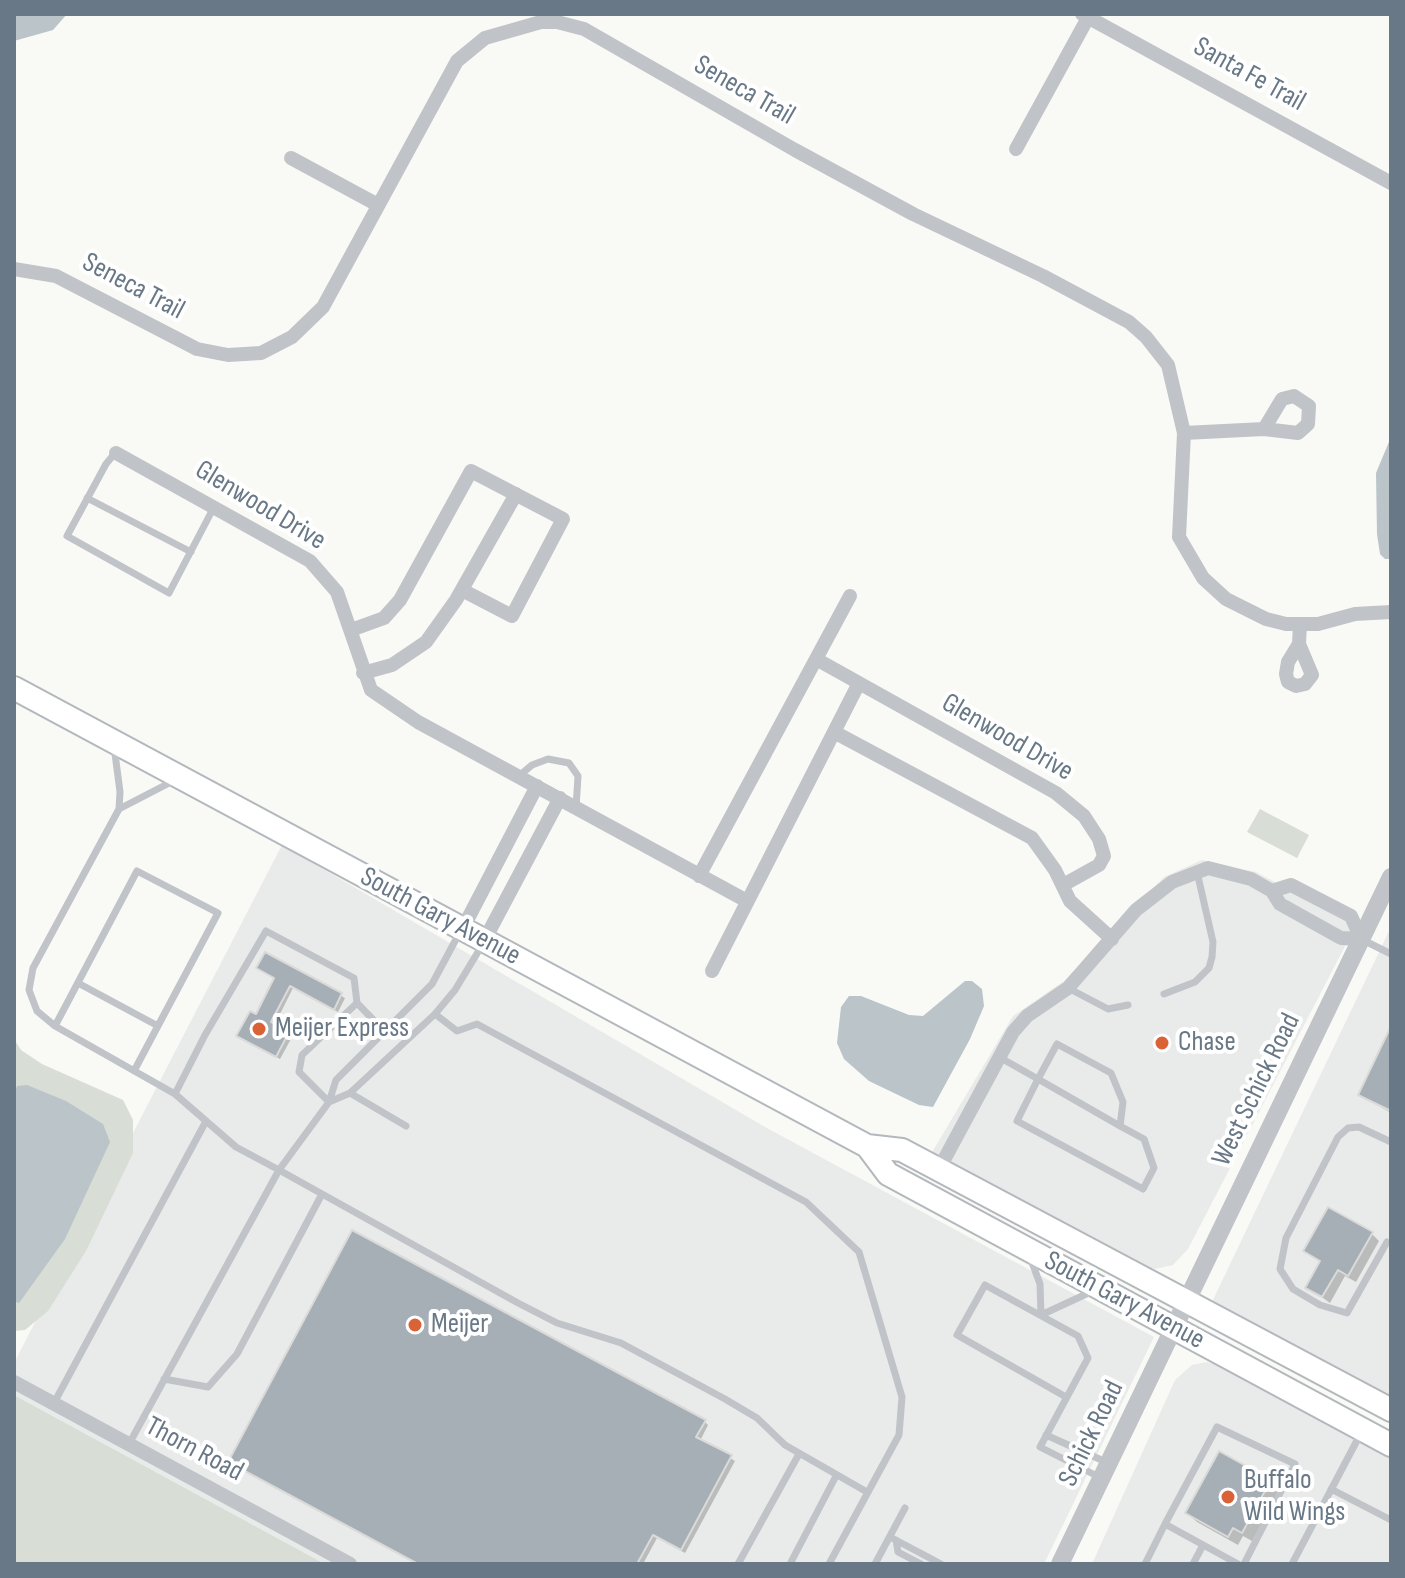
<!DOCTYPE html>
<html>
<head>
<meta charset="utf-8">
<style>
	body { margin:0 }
	#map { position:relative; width:1405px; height:1578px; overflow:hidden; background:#f9f9f6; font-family:"Sofia Sans Condensed",sans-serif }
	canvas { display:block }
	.frame { position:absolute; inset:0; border:16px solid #697886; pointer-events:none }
</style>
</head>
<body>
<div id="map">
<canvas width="1405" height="1578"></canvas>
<div class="frame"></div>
</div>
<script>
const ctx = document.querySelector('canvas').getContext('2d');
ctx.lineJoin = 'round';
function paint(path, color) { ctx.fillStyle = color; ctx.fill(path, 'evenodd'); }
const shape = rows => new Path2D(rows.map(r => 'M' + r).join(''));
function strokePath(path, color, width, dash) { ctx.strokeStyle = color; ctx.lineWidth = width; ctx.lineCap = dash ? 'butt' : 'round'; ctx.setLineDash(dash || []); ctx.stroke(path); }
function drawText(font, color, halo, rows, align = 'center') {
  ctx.font = font + ' "Sofia Sans Condensed",sans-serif'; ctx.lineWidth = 8; ctx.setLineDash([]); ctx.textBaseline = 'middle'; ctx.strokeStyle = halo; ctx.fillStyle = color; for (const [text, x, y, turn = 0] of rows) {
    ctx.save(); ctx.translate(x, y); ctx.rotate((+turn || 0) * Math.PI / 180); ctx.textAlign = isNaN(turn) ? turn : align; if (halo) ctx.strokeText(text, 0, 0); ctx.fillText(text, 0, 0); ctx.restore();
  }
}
const built = shape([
	[282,845,765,1127,1154,1337,1044,1564,325,1564,14,1395,14,1363],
	[1202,860,1256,872,1356,925,1188,1249,1173,1265,1155,1269,1139,1265,931,1154,1013,1016,1064,981,1164,877],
	[1391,927,1391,1399,1212,1302],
	[1207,1362,1226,1367,1391,1455,1391,1564,1092,1564,1175,1380,1192,1365]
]);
const green = shape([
	[1260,809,1309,835,1297,858,1247,832],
	[14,1039,21,1050,42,1064,123,1100,133,1120,133,1153,86,1251,48,1311,25,1330,14,1331],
	[14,1395,325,1564,14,1564]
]);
const water = shape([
	[14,14,67,14,53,30,14,41],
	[1391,437,1391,559,1385,559,1380,554,1377,534,1376,473],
	[965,981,972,981,982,989,984,1006,970,1039,933,1107,919,1105,869,1081,844,1059,837,1043,841,1007,849,996,861,996,909,1015,923,1016],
	[27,1085,66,1101,103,1124,110,1142,65,1239,19,1303,14,1301,14,1095,17,1086]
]);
const shadow = shape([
	[266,955,345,998,338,1012,293,988,274,1026,292,1037,280,1059,239,1036,256,1016,276,979],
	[1391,1047,1391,1113,1360,1095],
	[1372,1234,1379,1241,1356,1282,1345,1276,1330,1303,1308,1287,1321,1263,1306,1251],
	[704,1421,708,1425,700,1441,735,1461,685,1553,657,1538,643,1564,417,1564,230,1462],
	[1220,1454,1270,1482,1279,1492,1252,1541,1243,1536,1238,1545,1197,1522,1187,1513]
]);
const building = shape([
	[265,952,342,993,334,1010,290,986,271,1022,289,1032,276,1057,236,1036,250,1011,256,1014,274,978,256,968,265,952],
	[1391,1026,1391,1111,1358,1095,1391,1026],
	[1328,1207,1373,1232,1348,1276,1338,1270,1322,1297,1305,1288,1320,1261,1303,1251,1328,1207],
	[352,1230,706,1420,696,1437,732,1455,681,1550,653,1535,637,1564,418,1564,228,1462,352,1230],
	[1219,1451,1271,1480,1242,1533,1233,1528,1228,1537,1185,1513,1219,1451]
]);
const service = shape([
	[115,453,106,464,67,536,169,593,214,507],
	[87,498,191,552],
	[114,746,120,792,119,809,33,968,29,990,37,1011,55,1026,175,1094],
	[519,776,532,765,548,759,569,763,578,776,576,808],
	[119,809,177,779],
	[461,930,432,984,336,1080,329,1102,279,1170,518,1303,557,1323,621,1343,725,1399,757,1418,785,1445,867,1492],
	[1363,940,1391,954],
	[78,983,158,1026],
	[1068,988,1108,1009,1128,1005],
	[1164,994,1195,982,1209,968,1212,957,1213,942,1197,872],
	[435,1014,457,1031,477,1024,806,1202,859,1252,902,1397,899,1435,829,1564],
	[55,1026,137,871,218,913,134,1071],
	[999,1057,1038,1079,1120,1126,1144,1139,1154,1168,1143,1189,1017,1121,1038,1079,1057,1044,1111,1073,1123,1102,1120,1126],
	[350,1093,406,1126],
	[329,1102,350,1093,435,1014,455,990,484,942],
	[329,1102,299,1072,302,1055,357,1003],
	[1387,1242,1347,1313,1320,1305,1293,1289,1280,1269,1286,1238,1338,1137,1348,1128,1359,1127,1391,1142],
	[1030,1257,1040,1284,1041,1315,1095,1290],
	[164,1379,208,1387,237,1354,322,1194],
	[1066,1397,957,1335,985,1285,1078,1336,1088,1358,1040,1447,1101,1478],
	[54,1403,205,1123],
	[1046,1435,1106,1462],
	[129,1444,279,1170,236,1147,175,1094,205,1035,266,931,354,978,357,1003,385,1032],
	[1331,1489,1391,1520],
	[1165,1524,1217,1427,1295,1464,1244,1564],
	[890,1537,941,1564],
	[896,1540,898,1552,921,1564],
	[738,1564,799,1454],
	[790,1564,836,1476],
	[875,1564,905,1508],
	[1145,1564,1165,1524,1238,1564],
	[1193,1564,1203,1545],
	[1292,1564,1362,1431]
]);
const minor = shape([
	[1082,14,1391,183],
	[1016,149,1090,14],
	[291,158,378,205],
	[14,269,56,276,197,349,228,355,261,353,292,337,323,307,457,61,485,38,541,22,557,22,584,29,795,150,913,214,1043,276,1129,322,1146,337,1168,365,1184,433,1179,537,1203,578,1226,599,1266,619,1286,624,1318,624,1355,614,1391,612],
	[1184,433,1264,429,1298,433,1308,424,1309,406,1294,396,1282,399,1264,429],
	[116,453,310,561,337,592,371,690,418,722,747,901],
	[351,630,384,618,400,600,471,471,563,519,512,616,462,590],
	[1299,644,1288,662,1286,674,1288,682,1296,686,1305,684,1312,675,1299,644,1300,624],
	[816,659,1056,793,1084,816,1099,839,1104,856,1099,865,1063,885],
	[363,673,392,665,426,642,456,600,516,494],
	[834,732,1032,838,1055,870,1070,901,1112,939],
	[699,876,850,596],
	[462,930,537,786],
	[484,941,560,798],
	[712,971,859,683],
	[939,1169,1013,1032,1027,1016,1068,988,1136,910,1172,882,1208,868,1251,879,1272,891,1280,904,1341,938,1361,939,1351,916,1291,885,1272,891],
	[14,1382,350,1564]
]);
const tertiary = shape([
	[1060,1564,1391,877]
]);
const secondary = shape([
	[14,688,867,1146,902,1150,1391,1410],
	[867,1146,888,1174,1391,1445]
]);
const markers = [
	[259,1029,8,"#d96236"],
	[1162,1043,8,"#d96236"],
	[415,1325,8,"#d96236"],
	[1228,1497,8,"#d96236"]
];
const streetNames = [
	["Santa Fe Trail",1249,75,29],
	["Seneca Trail",744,91,30],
	["Seneca Trail",133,287,28],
	["Glenwood Drive",260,506,31],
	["Glenwood Drive",1007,738,30],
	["South Gary Avenue",440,917,28],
	["West Schick Road",1257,1090,-64],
	["South Gary Avenue",1124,1301,28],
	["Schick Road",1092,1434,-64],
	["Thorn Road",194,1450,28]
];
const poiNames = [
	["Meijer Express",275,1029],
	["Chase",1178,1043],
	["Meijer",431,1325],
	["Buffalo",1244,1481],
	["Wild Wings",1244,1513]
];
paint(built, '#e9ebea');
paint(green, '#d8ddd6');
paint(water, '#bac4c9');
paint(shadow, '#0003');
paint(building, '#a7afb6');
strokePath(building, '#dadad9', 2);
strokePath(secondary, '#b3b8bd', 26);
strokePath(service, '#c0c4c8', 7);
strokePath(minor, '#c0c4c8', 14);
strokePath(tertiary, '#c0c4c8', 18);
strokePath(secondary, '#fff', 22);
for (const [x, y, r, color] of markers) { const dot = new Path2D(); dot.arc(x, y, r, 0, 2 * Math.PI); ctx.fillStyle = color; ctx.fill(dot); strokePath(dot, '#fff', 3); }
drawText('28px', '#697886', '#fff', streetNames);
drawText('28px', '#697886', '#fff', poiNames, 'left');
</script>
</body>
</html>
